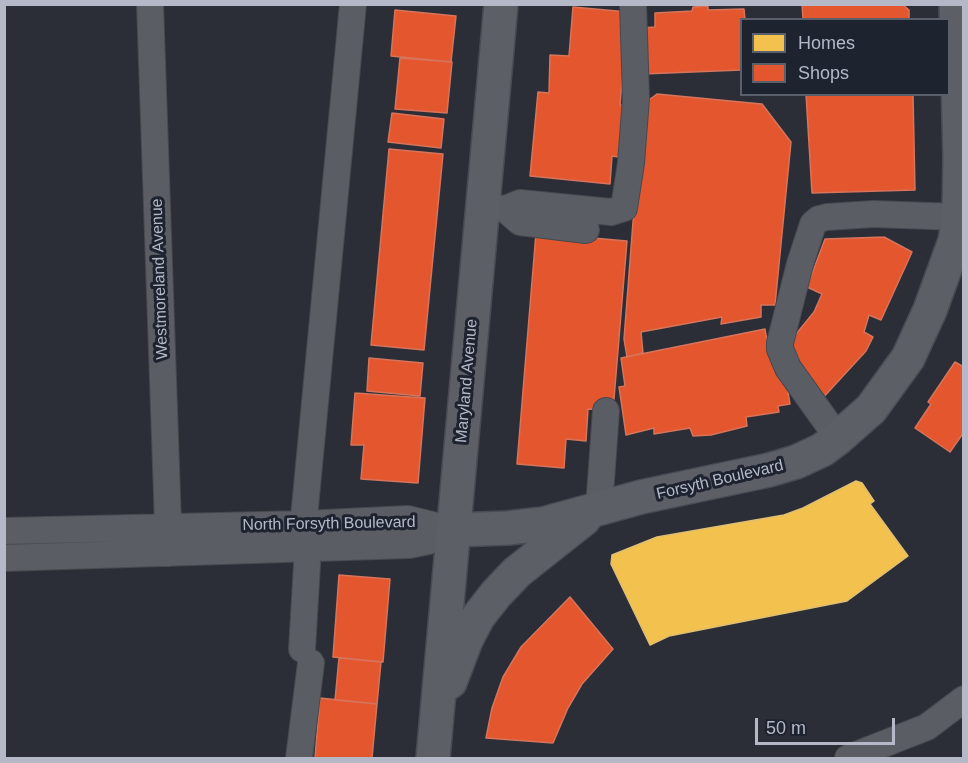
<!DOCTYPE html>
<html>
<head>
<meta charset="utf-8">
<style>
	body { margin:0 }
	#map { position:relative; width:968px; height:763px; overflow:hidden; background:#2b2e36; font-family:Helvetica,sans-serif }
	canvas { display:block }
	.frame { position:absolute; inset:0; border:6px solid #b5b9c7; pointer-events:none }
	.legend { position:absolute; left:740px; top:18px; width:210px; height:78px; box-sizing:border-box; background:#1e2330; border:2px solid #5a5f6c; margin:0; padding:8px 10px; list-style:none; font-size:18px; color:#b5b9c7 }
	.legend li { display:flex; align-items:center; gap:12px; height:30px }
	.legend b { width:30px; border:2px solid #5a5f6c }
	.scale { position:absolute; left:755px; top:718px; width:140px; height:27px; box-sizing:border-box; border:3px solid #b5b9c7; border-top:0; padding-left:8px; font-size:18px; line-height:21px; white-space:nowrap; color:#b5b9c7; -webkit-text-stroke:4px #1e2330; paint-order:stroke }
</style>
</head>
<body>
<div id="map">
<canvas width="968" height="763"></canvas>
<div class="frame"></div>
<ul class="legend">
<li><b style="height:16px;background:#f2c14e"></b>Homes</li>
<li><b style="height:16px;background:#e4572e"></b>Shops</li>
</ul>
<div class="scale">50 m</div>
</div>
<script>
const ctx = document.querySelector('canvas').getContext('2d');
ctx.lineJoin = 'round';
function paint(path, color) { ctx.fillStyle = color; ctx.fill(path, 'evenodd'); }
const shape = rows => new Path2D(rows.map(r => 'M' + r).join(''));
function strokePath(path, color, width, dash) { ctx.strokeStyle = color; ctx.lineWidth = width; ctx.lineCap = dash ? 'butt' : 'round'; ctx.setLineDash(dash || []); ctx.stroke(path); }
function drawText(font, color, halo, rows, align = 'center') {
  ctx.font = font + ' Helvetica,sans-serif'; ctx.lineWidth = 6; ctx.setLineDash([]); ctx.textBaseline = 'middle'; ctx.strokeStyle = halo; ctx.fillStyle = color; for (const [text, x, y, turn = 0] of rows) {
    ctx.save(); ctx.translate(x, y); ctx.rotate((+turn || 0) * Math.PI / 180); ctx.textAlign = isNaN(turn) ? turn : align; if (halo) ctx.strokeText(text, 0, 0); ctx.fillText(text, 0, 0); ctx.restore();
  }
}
const homes = shape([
	[856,481,862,483,874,501,870,504,908,556,847,601,669,636,650,645,611,564,612,555,657,537,784,515,803,508,856,481]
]);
const shops = shape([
	[802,4,902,4,909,10,909,20,803,20,802,4],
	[708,6,708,10,744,9,745,20,742,20,742,70,643,74,641,28,655,27,655,13,692,11,693,7,708,6],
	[573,7,628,12,620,105,630,106,625,158,612,156,610,184,530,176,538,92,549,93,550,55,569,56,573,7],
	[395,10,456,16,451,62,391,56,395,10],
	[400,58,452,62,447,113,395,109,400,58],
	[657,94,762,104,791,142,775,305,761,305,761,317,721,324,722,317,641,332,643,353,627,357,624,339,642,105,657,94],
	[806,94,913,94,915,190,812,193,806,94],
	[392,113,444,119,441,148,388,142,392,113],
	[389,149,443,154,424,350,371,345,389,149],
	[536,233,627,241,613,411,588,409,586,441,566,439,564,468,517,464,536,233],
	[884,237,912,252,881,320,869,315,864,332,873,337,866,351,820,401,783,350,814,312,822,294,807,287,825,239,884,237],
	[765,329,769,353,783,362,790,404,778,406,779,412,746,417,747,426,711,435,693,436,690,428,654,434,654,428,626,435,619,387,625,386,621,358,765,329],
	[369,358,423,363,420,396,367,391,369,358],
	[955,362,964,367,964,432,950,452,915,428,931,404,928,402,955,362],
	[355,393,425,398,418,483,361,479,364,445,351,445,355,393],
	[339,575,390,579,383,662,333,657,339,575],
	[570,597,613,649,582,684,568,708,553,743,486,738,492,708,503,677,521,647,570,597],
	[339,658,381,662,377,704,335,700,339,658],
	[320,698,377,704,372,758,315,758,320,698]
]);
const minor = shape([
	[150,4,169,553],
	[483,207,505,209,520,203,611,212,624,208,631,163,636,98,633,4],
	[505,209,520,222,586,230],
	[838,438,788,368,780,349,780,343,800,264,813,224,819,219,827,217,873,214,959,217],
	[599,508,606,411],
	[4,531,304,524,408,519,453,530],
	[301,549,353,4],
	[4,558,409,545,429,541,453,530],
	[302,649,308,548],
	[299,758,311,663],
	[848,758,927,727,964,699]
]);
const major = shape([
	[453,530,508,528,543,524,641,497,769,470,796,462,822,450,838,438,871,409,908,358,930,310,955,241,959,217,960,157,956,4],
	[450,682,466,640,478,617,496,594,517,572,584,519],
	[433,758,501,4]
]);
const streetNames = [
	["Westmoreland Avenue",160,279,-92],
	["Maryland Avenue",467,381,-85],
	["Forsyth Boulevard",720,480,-13],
	["North Forsyth Boulevard",329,524,-1]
];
paint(homes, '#f2c14e');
strokePath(homes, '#e0bf72', 1.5);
paint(shops, '#e4572e');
strokePath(shops, '#d6745c', 1.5);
strokePath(minor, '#47494f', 28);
strokePath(major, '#484b53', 36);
strokePath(minor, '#5a5d64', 26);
strokePath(major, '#5c5f66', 33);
drawText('16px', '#b5b9c7', '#1e2330', streetNames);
</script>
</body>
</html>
